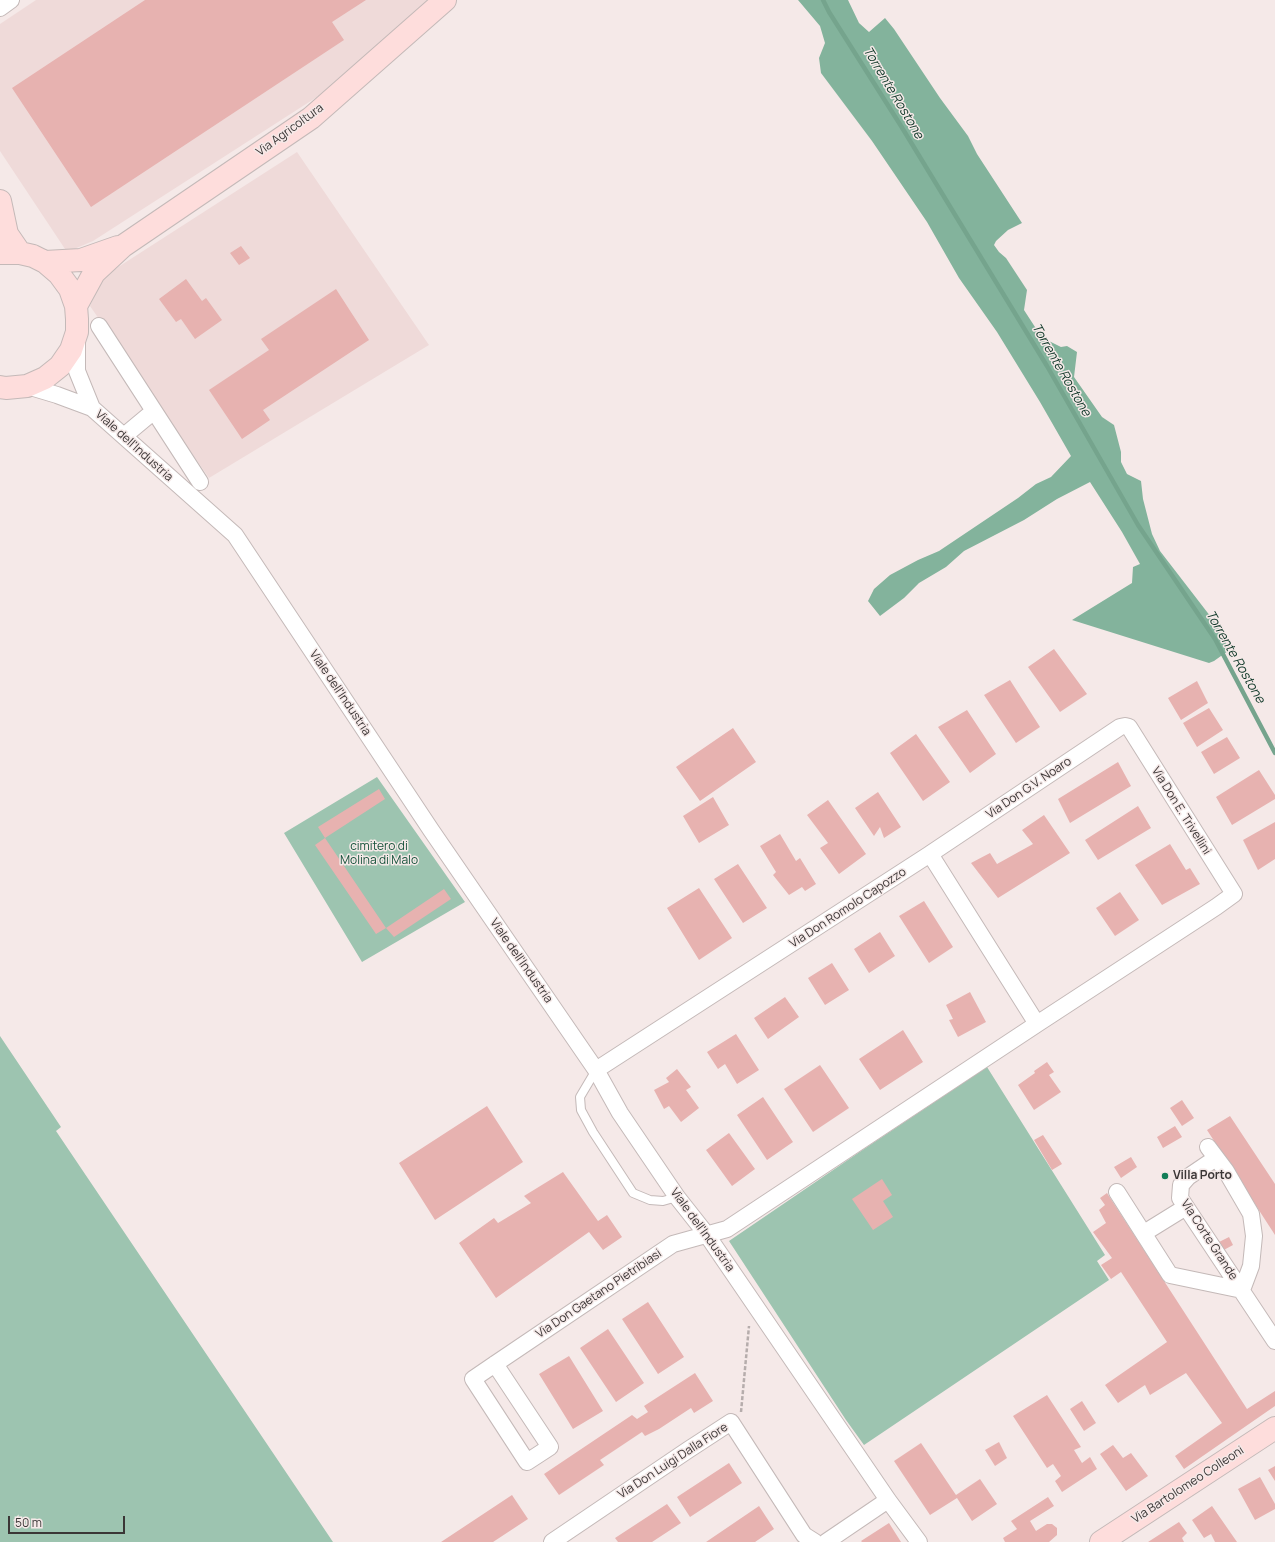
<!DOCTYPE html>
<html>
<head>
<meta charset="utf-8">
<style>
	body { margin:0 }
	#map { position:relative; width:1275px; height:1542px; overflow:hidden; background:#f5e9e8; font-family:Manrope,sans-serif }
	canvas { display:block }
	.scale { position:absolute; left:8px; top:1516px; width:117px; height:18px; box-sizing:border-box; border:2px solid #3b3636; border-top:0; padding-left:5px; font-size:12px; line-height:14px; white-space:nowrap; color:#3b3636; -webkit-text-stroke:3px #f5e9e8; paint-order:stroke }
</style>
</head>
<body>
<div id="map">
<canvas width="1275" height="1542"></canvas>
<div class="scale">50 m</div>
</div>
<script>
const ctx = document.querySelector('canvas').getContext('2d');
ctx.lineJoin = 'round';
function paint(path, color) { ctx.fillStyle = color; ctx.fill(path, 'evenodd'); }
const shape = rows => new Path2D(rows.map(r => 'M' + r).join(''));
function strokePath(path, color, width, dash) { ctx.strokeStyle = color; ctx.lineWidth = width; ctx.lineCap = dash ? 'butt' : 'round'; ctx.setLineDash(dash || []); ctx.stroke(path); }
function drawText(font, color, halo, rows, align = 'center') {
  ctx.font = font + ' Manrope,sans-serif'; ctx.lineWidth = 3; ctx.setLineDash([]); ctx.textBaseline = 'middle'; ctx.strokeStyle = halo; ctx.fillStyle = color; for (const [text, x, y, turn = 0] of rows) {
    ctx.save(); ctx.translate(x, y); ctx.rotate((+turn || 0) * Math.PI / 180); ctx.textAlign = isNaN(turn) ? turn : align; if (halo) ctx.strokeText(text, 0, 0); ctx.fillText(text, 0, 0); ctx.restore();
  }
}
const built = shape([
	[36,0,451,0,390,50,93,241,67,252,0,151,0,24],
	[297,152,429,345,209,478,90,306,95,295,98,280]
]);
const green = shape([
	[377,777,465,902,362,962,284,833],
	[0,1036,61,1127,56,1131,333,1542,0,1542],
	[987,1067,1105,1255,1097,1261,1109,1280,864,1445,846,1420,729,1241,864,1149]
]);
const forest = shape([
	[798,0,848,0,859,23,869,32,885,18,894,29,940,98,968,136,977,154,1022,223,1008,230,996,241,994,245,999,252,1006,258,1027,290,1024,310,1035,327,1049,341,1061,347,1067,346,1077,352,1074,377,1102,417,1114,425,1121,452,1121,462,1127,474,1141,481,1143,499,1152,534,1160,551,1224,634,1228,651,1214,661,1209,663,1072,620,1132,583,1133,567,1140,564,1122,532,1090,482,1057,499,1024,520,964,551,946,567,919,583,904,598,880,616,868,601,874,589,890,575,918,560,939,551,1018,498,1036,484,1051,477,1071,456,1040,402,997,332,959,278,927,222,872,141,821,73,819,58,825,43,820,26]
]);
const stream = shape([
	[823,0,829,12,901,126,1047,366,1138,525,1215,639,1275,753]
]);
const building = shape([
	[145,0,366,0,332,22,344,40,91,207,12,88],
	[241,246,250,258,239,265,230,253],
	[186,279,202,301,206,298,222,320,195,339,181,319,176,322,159,299],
	[336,289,369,340,263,410,270,420,242,439,209,390,269,350,261,339],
	[1054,649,1087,694,1060,712,1028,667],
	[1010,680,1040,727,1016,743,984,695],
	[1197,681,1208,703,1181,720,1168,698],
	[1209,708,1223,730,1197,747,1183,723],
	[967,710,996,754,970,773,938,727],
	[733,728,756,762,700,801,676,767],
	[916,734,950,782,923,801,890,753],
	[1227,737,1240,758,1214,774,1201,752],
	[1118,762,1131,786,1070,823,1058,799],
	[1259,770,1275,795,1275,799,1232,825,1216,797],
	[379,789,385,799,325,838,318,827],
	[878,792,901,827,884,838,880,827,874,836,855,808],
	[713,797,729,825,699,843,683,816],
	[828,800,866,854,839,874,820,848,828,843,807,815],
	[1138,806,1151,828,1098,860,1085,840],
	[1044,815,1070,853,998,898,971,863,990,853,997,864,1033,844,1022,830],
	[1275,822,1275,859,1258,870,1243,840],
	[780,834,796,861,800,858,816,884,805,891,802,887,789,895,773,875,776,872,760,846],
	[325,838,386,928,376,934,315,845],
	[1170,844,1186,870,1190,868,1200,884,1162,905,1135,865],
	[738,864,767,908,743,923,714,879],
	[699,888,732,938,699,960,667,908],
	[444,889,451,899,394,937,386,928],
	[1120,892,1139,920,1115,936,1096,908],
	[924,901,953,947,929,963,899,916],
	[880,932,895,956,869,973,854,949],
	[832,963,849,990,825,1005,808,978],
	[970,992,986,1022,958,1037,949,1020,953,1019,946,1005],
	[785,997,799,1017,768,1039,754,1018],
	[903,1030,923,1062,880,1090,859,1059],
	[736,1034,759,1070,737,1084,725,1064,718,1069,707,1052],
	[1047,1062,1054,1072,1049,1075,1061,1092,1034,1110,1018,1085,1035,1073,1034,1071],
	[820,1065,849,1108,813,1132,784,1089],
	[677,1069,691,1087,686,1090,699,1108,681,1122,669,1106,664,1109,654,1090,669,1082,666,1078],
	[763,1097,793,1142,767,1160,737,1115],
	[1182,1100,1194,1118,1182,1126,1170,1108],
	[487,1106,523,1162,435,1220,399,1163],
	[1230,1116,1275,1184,1275,1235,1207,1130],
	[1175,1126,1182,1137,1163,1148,1157,1137],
	[729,1133,755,1169,732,1186,706,1150],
	[1043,1135,1062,1164,1052,1170,1034,1140],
	[1131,1157,1137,1167,1121,1178,1114,1167],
	[563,1172,598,1221,607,1215,622,1237,603,1250,589,1232,496,1298,459,1243,494,1218,498,1223,531,1203,524,1196],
	[882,1179,892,1195,883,1201,893,1217,873,1230,852,1199],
	[1107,1193,1247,1409,1275,1391,1275,1406,1184,1469,1175,1456,1222,1423,1186,1373,1150,1395,1145,1385,1118,1403,1105,1385,1167,1342,1121,1272,1111,1279,1101,1265,1112,1258,1093,1232,1106,1223,1099,1210,1105,1205,1100,1198],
	[1229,1237,1233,1245,1220,1252,1215,1244],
	[648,1302,684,1357,658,1374,622,1319],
	[608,1329,644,1383,616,1402,580,1348],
	[569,1356,603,1411,573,1429,539,1374],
	[695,1373,713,1401,694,1413,691,1408,659,1429,645,1436,642,1432,600,1460,604,1465,559,1495,544,1474,632,1415,637,1419,648,1412,644,1406],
	[1047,1395,1081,1447,1074,1450,1082,1463,1090,1457,1097,1469,1062,1492,1055,1481,1061,1476,1053,1464,1047,1468,1013,1416],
	[1082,1401,1096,1423,1084,1431,1070,1409],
	[999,1442,1007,1458,995,1466,985,1450],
	[921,1443,956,1495,980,1479,997,1504,972,1521,957,1498,930,1515,894,1461],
	[1113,1445,1123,1458,1131,1453,1148,1476,1126,1491,1100,1454],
	[729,1463,742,1483,690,1517,677,1497],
	[1275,1466,1275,1481,1268,1470],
	[1260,1477,1275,1504,1275,1509,1255,1520,1238,1489],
	[512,1495,528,1519,493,1542,441,1542],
	[1048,1497,1054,1506,1030,1521,1036,1531,1047,1524,1052,1524,1057,1528,1057,1535,1049,1542,1005,1542,1003,1538,1017,1529,1011,1521],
	[667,1504,681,1523,652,1542,618,1542,615,1538],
	[759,1506,774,1529,755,1542,706,1542],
	[1212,1506,1237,1542,1215,1542,1211,1534,1204,1538,1192,1520],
	[1179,1522,1187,1533,1182,1538,1184,1542,1148,1542],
	[889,1523,901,1542,862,1542,861,1541]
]);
const path = shape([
	[741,1412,749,1326]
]);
const lane = shape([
	[596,1070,580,1097,581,1110,593,1132,633,1193,650,1200,663,1201,677,1197]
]);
const street = shape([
	[0,8,11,0],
	[99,326,200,482],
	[77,339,77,371,92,408],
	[27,386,57,395,92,408,235,535,431,830,596,1070,620,1113,677,1197,707,1235,888,1500,919,1542],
	[124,436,154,411],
	[930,854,1120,727,1125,726,1129,727,1229,886,1234,894,1216,907,1037,1024],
	[1208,1147,1226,1171,1251,1214,1254,1236,1251,1266,1242,1290],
	[1216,1158,1188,1177,1181,1185,1180,1198,1275,1341],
	[1117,1192,1170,1275,1242,1290],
	[1144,1233,1186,1207],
	[495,1364,550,1447,527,1462,473,1379,495,1364,673,1244,727,1229,1037,1024,930,854,596,1070],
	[552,1542,688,1450,731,1422,804,1535,815,1542],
	[826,1542,888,1500]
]);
const secondary = shape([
	[0,201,7,234,20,253],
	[0,253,20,253,33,256,45,262,59,274,70,289,76,306,77,319,77,332,71,350,60,366,45,378,27,386,6,388,0,387],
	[45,262,81,260,118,247],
	[76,306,94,273,123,246,311,118,445,0],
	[1101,1542,1275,1428]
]);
const markers = [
	[1165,1176,4,"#117d57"]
];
const streetNames = [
	["Via Agricoltura",290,130,-36],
	["Viale dell'Industria",134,446,42],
	["Viale dell'Industria",340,693,56],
	["Via Don G.V. Noaro",1029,788,-34],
	["Via Don E. Trivellini",1181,811,58],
	["Via Don Romolo Capozzo",848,908,-33],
	["Viale dell'Industria",521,961,55],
	["Viale dell'Industria",702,1230,54],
	["Via Corte Grande",1209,1240,57],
	["Via Don Gaetano Pietribiasi",599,1294,-34],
	["Via Don Luigi Dalla Fiore",673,1461,-33],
	["Via Bartolomeo Colleoni",1188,1485,-33]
];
const parkNames = [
	["cimitero di",379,847],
	["Molina di Malo",379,861]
];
const poiNames = [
	["Villa Porto",1173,1176]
];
const waterNames = [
	["Torrente Rostone",893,93,59],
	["Torrente Rostone",1061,370,60],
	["Torrente Rostone",1235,657,60]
];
paint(built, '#efdad9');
paint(green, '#9dc4b0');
paint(forest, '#83b39c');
strokePath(stream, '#75a48d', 4.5);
paint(building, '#e7b2b0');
strokePath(lane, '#c4b9b8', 10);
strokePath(street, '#c4b9b8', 18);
strokePath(secondary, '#c4b9b8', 24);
strokePath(path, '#b6adac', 2.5, [4, 2]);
strokePath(lane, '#fff', 8);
strokePath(street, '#fff', 16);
strokePath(secondary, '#fedddc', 22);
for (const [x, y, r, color] of markers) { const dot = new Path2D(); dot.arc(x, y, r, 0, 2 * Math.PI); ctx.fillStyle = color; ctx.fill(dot); strokePath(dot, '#f5e9e8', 1.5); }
drawText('12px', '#3b3636', '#f5e9e8', streetNames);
drawText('12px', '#145139', '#f5e9e8', parkNames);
drawText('bold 12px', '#3b3636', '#f5e9e8', poiNames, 'left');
drawText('italic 13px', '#0e3727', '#f5e9e8', waterNames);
</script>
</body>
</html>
